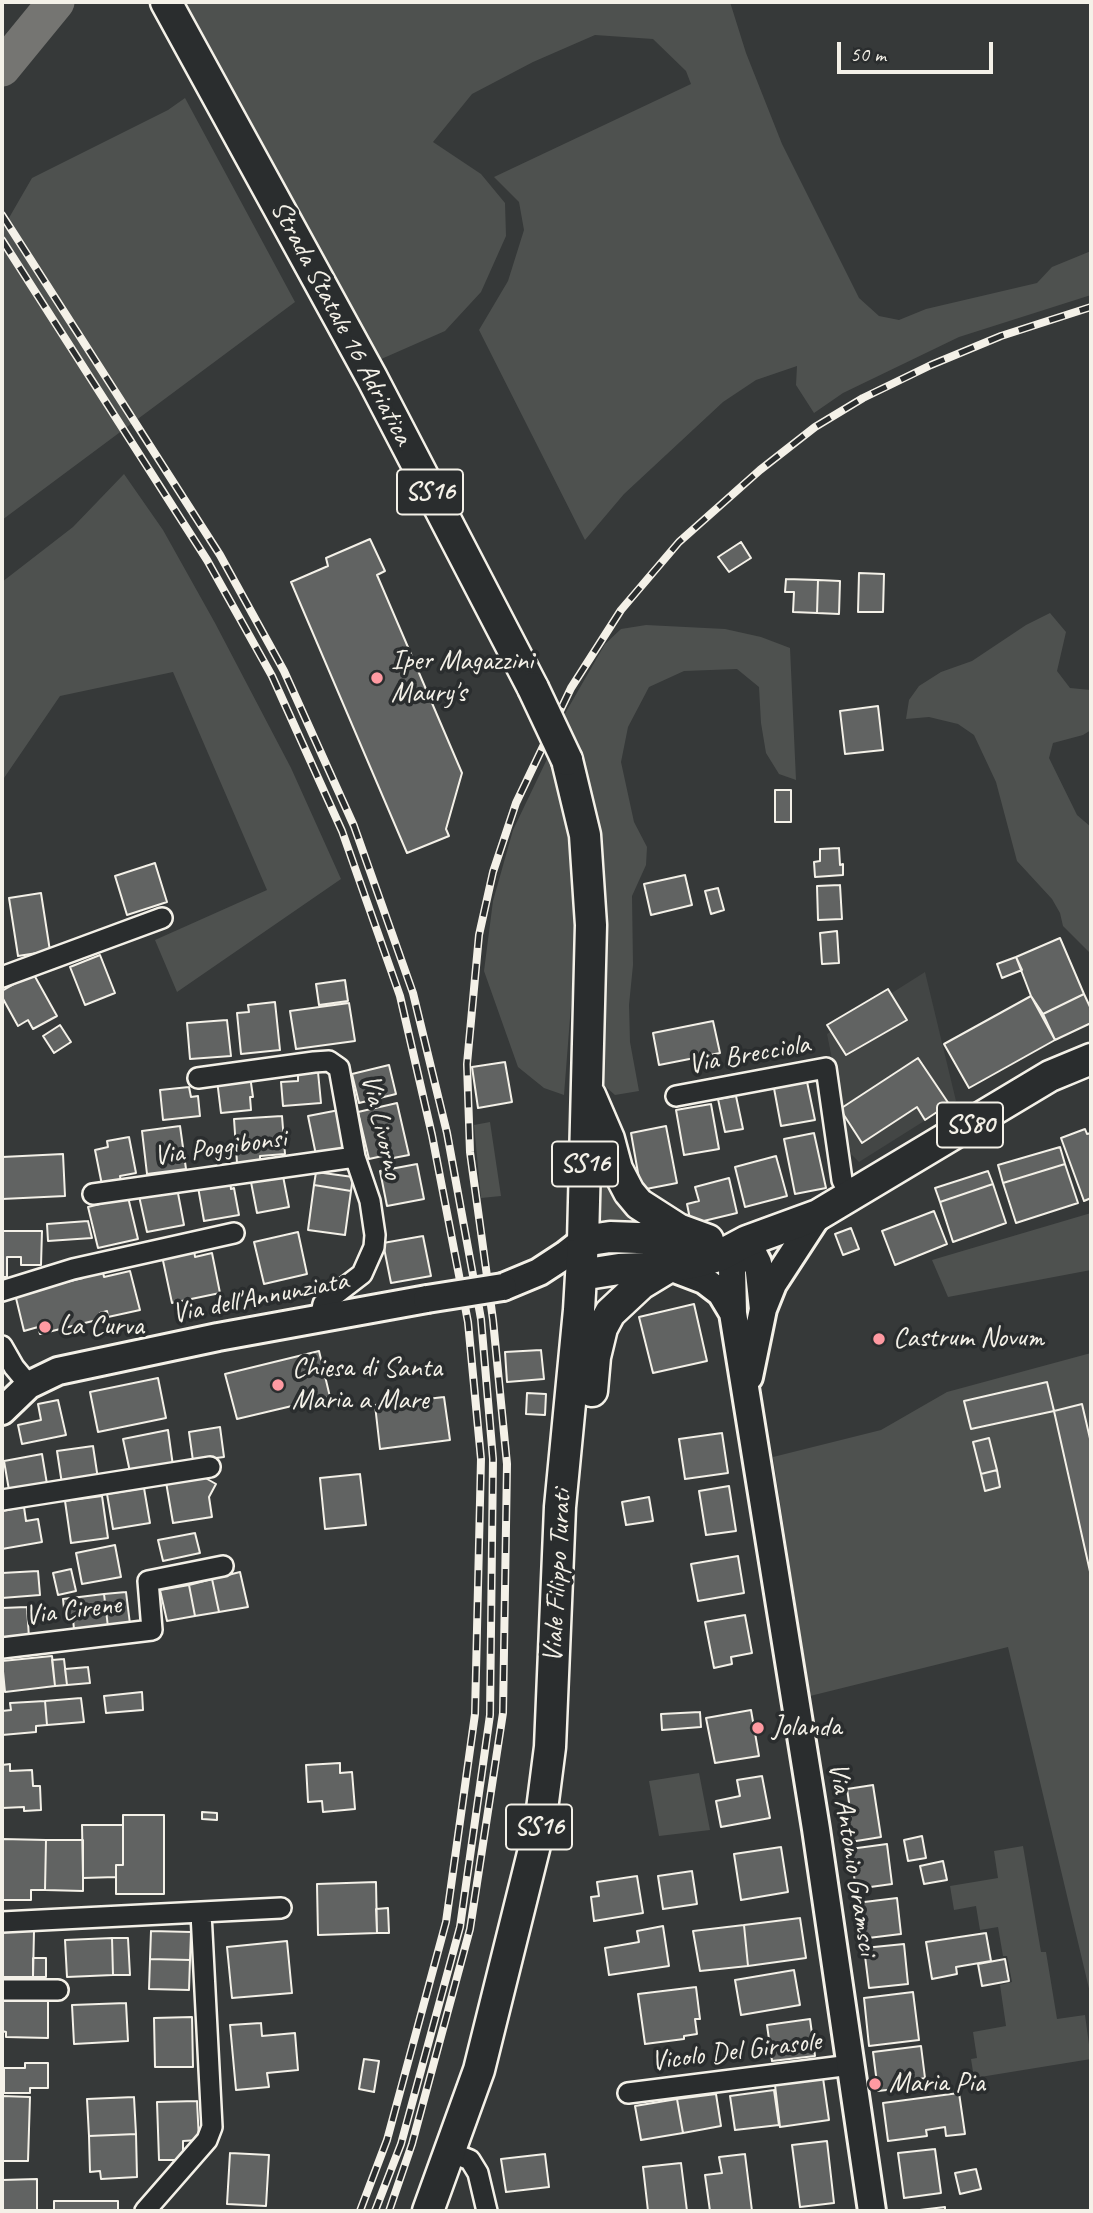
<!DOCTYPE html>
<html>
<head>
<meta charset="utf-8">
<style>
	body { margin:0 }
	#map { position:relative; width:1093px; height:2213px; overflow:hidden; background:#363939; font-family:Caveat,sans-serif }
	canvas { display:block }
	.frame { position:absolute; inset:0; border:4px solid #f4f1e8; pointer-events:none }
	.scale { position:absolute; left:837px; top:42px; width:156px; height:32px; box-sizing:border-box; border:4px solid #f4f1e8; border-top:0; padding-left:9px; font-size:21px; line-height:24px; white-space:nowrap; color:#f4f1e8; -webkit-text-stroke:5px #2a2d2e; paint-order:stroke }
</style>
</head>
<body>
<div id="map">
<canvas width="1093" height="2213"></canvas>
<div class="frame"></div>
<div class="scale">50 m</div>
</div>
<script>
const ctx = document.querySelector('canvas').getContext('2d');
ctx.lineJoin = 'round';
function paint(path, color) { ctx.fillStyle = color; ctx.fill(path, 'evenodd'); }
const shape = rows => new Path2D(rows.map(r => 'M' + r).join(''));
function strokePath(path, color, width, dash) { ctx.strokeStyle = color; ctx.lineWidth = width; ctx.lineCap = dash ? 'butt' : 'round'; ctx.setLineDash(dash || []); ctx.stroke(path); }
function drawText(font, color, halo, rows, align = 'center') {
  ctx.font = font + ' Caveat,sans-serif'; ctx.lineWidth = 7; ctx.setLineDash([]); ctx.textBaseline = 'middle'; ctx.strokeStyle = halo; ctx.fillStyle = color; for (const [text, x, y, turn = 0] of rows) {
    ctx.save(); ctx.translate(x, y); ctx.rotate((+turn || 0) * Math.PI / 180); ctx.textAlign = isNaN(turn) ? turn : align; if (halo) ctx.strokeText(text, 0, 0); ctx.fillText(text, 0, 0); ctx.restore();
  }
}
const built = shape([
	[925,972,956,1101,859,1162,851,1154,827,1034]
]);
const green = shape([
	[184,2,730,2,746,53,782,144,859,298,879,316,899,320,926,309,1037,283,1052,267,1091,251,1091,295,959,337,843,393,814,413,796,385,797,366,756,380,723,402,624,494,585,540,479,330,508,281,524,230,519,202,494,177,691,84,686,71,653,39,595,35,533,62,472,94,433,142,481,174,505,203,506,236,481,292,445,331,379,360],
	[185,98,295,302,2,520,2,230,32,178,168,110],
	[124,474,163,530,215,623,291,768,341,879,177,992,155,940,267,890,173,672,60,696,4,778,2,582,73,527],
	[1050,613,1066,632,1057,671,1070,688,1091,690,1091,730,1083,735,1053,743,1049,758,1077,815,1091,827,1091,954,1063,926,1060,913,1052,899,1017,861,996,782,974,735,958,724,929,717,906,719,909,700,919,686,941,672,972,661,1026,625],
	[646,625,725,629,761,637,790,648,796,780,779,774,766,753,761,723,759,687,737,669,684,671,649,687,628,727,621,762,634,822,647,847,646,865,632,896,633,965,629,1005,630,1042,639,1091,615,1095,600,1082,607,935,604,861,586,773,563,717,605,644,621,629],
	[548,757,560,770,580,890,564,1095,544,1088,518,1067,484,971,493,901,513,830],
	[490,1122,501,1196,481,1198,474,1125],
	[594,1149,602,1175,611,1192,624,1206,655,1230,592,1230],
	[1091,1213,1091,1270,948,1297,932,1260],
	[1091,1353,1091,1997,1008,1647,810,1696,773,1457,881,1430,947,1392],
	[699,1773,710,1830,659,1836,649,1781],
	[1023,1846,1041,1952,1046,1952,1057,2019,1085,2015,1091,2059,974,2078,971,2059,977,2058,973,2032,1006,2026,1000,1985,1012,1982,1007,1956,1003,1956,998,1927,980,1930,976,1906,954,1910,950,1886,998,1878,994,1851]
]);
const river = shape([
	[2,68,56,2]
]);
const building = shape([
	[370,539,385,571,377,575,462,773,446,829,449,836,407,853,291,582,328,566,326,558,370,539],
	[741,542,751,558,729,572,718,557,741,542],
	[859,573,884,574,883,612,858,612,859,573],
	[786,579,818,580,817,613,793,612,794,592,785,592,786,579],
	[818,580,840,581,839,614,817,613,818,580],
	[878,706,883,750,845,754,840,711,878,706],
	[775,790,791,790,791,822,775,822,775,790],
	[839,848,840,865,843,864,843,875,815,877,814,862,820,861,820,849,839,848],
	[155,863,167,902,127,915,115,876,155,863],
	[685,875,692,905,651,915,644,884,685,875],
	[840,885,842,919,818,920,817,886,840,885],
	[718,888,724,910,711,914,705,891,718,888],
	[41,893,50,951,18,956,9,898,41,893],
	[837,931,839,963,822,964,820,933,837,931],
	[1060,938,1084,994,1043,1014,1031,996,1016,957,1060,938],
	[100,955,115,993,85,1005,70,967,100,955],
	[1016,957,1022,970,1002,978,997,964,1016,957],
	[33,973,57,1016,33,1029,28,1020,18,1026,2,997,2,991,33,973],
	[345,980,348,1001,319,1005,316,984,345,980],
	[888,989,907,1020,846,1055,827,1025,888,989],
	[1084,994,1091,1009,1091,1023,1055,1040,1043,1014,1084,994],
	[1031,996,1055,1040,969,1088,944,1044,1031,996],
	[275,1002,280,1050,241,1054,237,1013,249,1012,248,1005,275,1002],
	[349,1003,355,1041,296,1049,290,1011,349,1003],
	[227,1020,231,1056,190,1059,187,1023,227,1020],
	[713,1021,720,1053,659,1065,653,1033,713,1021],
	[60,1025,71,1042,54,1053,43,1036,60,1025],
	[918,1058,949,1104,925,1120,917,1107,862,1143,840,1109,918,1058],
	[505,1062,512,1102,478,1108,472,1067,505,1062],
	[389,1065,396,1094,359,1103,352,1074,389,1065],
	[318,1072,321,1103,283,1106,281,1082,298,1081,298,1074,318,1072],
	[250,1076,253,1097,250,1097,251,1110,221,1113,217,1080,250,1076],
	[806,1077,815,1120,781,1126,773,1083,806,1077],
	[189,1087,191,1097,198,1096,200,1116,163,1120,160,1090,189,1087],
	[736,1096,743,1129,725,1132,718,1099,736,1096],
	[397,1103,409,1155,388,1159,387,1155,369,1159,358,1112,397,1103],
	[711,1104,719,1149,684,1155,676,1110,711,1104],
	[339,1110,347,1149,316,1155,308,1116,339,1110],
	[282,1116,285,1154,260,1156,260,1162,237,1163,234,1119,282,1116],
	[180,1126,186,1169,147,1174,142,1131,180,1126],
	[666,1126,677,1183,641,1190,631,1133,666,1126],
	[1085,1129,1087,1134,1091,1133,1091,1198,1084,1201,1061,1138,1085,1129],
	[814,1133,826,1188,795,1194,784,1139,814,1133],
	[129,1137,136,1173,120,1176,121,1182,102,1185,95,1150,108,1147,107,1141,129,1137],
	[1060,1147,1065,1164,1003,1183,998,1165,1060,1147],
	[63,1154,65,1196,2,1199,2,1157,63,1154],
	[776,1156,787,1196,745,1207,735,1167,776,1156],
	[417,1164,424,1199,387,1206,380,1171,417,1164],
	[1065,1164,1078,1203,1016,1223,1003,1183,1065,1164],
	[988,1171,993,1184,940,1202,935,1188,988,1171],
	[316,1172,353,1177,351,1191,314,1185,316,1172],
	[283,1176,289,1207,257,1213,250,1177,283,1176],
	[729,1178,737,1213,691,1224,687,1204,699,1201,695,1187,729,1178],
	[230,1182,231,1189,234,1188,239,1215,204,1221,198,1187,230,1182],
	[993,1184,1006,1223,953,1242,940,1202,993,1184],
	[314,1185,351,1191,345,1235,308,1230,314,1185],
	[177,1188,184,1225,147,1232,139,1196,177,1188],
	[128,1197,138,1239,98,1248,88,1207,128,1197],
	[934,1211,947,1244,895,1265,882,1231,934,1211],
	[88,1221,92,1238,48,1241,47,1224,88,1221],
	[851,1228,859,1249,843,1255,835,1234,851,1228],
	[2,1231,42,1231,41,1265,21,1265,21,1257,7,1257,7,1277,2,1277,2,1231],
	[298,1232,307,1274,264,1284,254,1242,298,1232],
	[423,1236,431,1276,391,1283,383,1243,423,1236],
	[194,1249,195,1257,212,1253,220,1293,172,1303,162,1256,194,1249],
	[102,1268,104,1277,130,1271,140,1310,108,1317,107,1311,100,1313,101,1319,40,1334,38,1327,24,1331,15,1294,83,1278,88,1271,102,1268],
	[694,1304,707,1361,653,1373,639,1317,694,1304],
	[541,1350,544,1379,507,1382,505,1352,541,1350],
	[319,1351,330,1397,237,1419,225,1374,319,1351],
	[158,1378,166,1418,98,1432,90,1392,158,1378],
	[1047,1382,1054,1411,971,1429,964,1401,1047,1382],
	[527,1393,546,1394,545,1415,526,1414,527,1393],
	[444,1397,450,1440,380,1449,375,1405,444,1397],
	[58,1400,66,1435,22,1444,18,1425,41,1420,38,1404,58,1400],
	[1082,1404,1091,1443,1091,1576,1054,1411,1082,1404],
	[220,1427,224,1457,193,1461,189,1432,220,1427],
	[168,1430,173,1466,130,1472,123,1439,168,1430],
	[722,1433,728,1473,685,1479,679,1439,722,1433],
	[989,1438,997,1470,981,1474,973,1442,989,1438],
	[93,1446,98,1479,62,1484,57,1451,93,1446],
	[42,1454,48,1490,10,1496,4,1461,42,1454],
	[997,1470,1000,1487,985,1491,981,1474,997,1470],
	[360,1474,366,1525,325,1529,320,1478,360,1474],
	[202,1476,216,1484,209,1497,212,1517,173,1523,166,1482,202,1476],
	[729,1486,736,1531,706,1535,699,1491,729,1486],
	[144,1488,150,1523,113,1529,107,1494,144,1488],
	[102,1496,108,1538,71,1543,65,1501,102,1496],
	[649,1497,653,1521,626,1525,622,1502,649,1497],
	[24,1507,26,1521,38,1519,42,1542,2,1549,2,1511,24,1507],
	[195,1533,200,1553,163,1561,158,1540,195,1533],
	[115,1545,121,1577,82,1584,76,1553,115,1545],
	[738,1556,744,1593,698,1601,691,1564,738,1556],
	[71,1569,76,1591,58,1595,53,1573,71,1569],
	[38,1571,40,1595,2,1598,2,1573,38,1571],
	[240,1572,248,1607,219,1612,212,1579,240,1572],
	[212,1579,219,1612,195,1616,189,1585,212,1579],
	[189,1585,195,1616,167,1621,160,1590,189,1585],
	[126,1592,130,1624,108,1627,104,1594,126,1592],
	[104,1594,108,1627,74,1630,73,1618,65,1619,63,1599,104,1594],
	[27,1607,29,1638,2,1640,2,1608,27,1607],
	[745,1615,752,1653,731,1657,732,1664,714,1668,705,1622,745,1615],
	[52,1656,55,1686,5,1692,2,1661,52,1656],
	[64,1659,67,1685,55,1686,52,1660,64,1659],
	[88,1667,90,1683,67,1685,65,1669,88,1667],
	[142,1692,143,1710,106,1713,104,1696,142,1692],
	[81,1698,84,1722,47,1725,45,1701,81,1698],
	[45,1701,47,1725,36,1726,36,1732,2,1735,2,1711,11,1710,10,1703,45,1701],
	[751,1710,759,1756,715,1763,706,1718,751,1710],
	[700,1712,701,1727,662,1730,661,1714,700,1712],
	[340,1763,340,1773,352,1772,355,1809,323,1812,322,1801,308,1802,306,1765,340,1763],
	[10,1764,10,1771,32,1770,33,1786,40,1786,41,1810,24,1811,24,1807,2,1808,2,1765,10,1764],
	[762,1776,770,1818,721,1827,716,1801,740,1796,737,1780,762,1776],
	[873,1785,881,1837,844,1843,840,1818,851,1816,847,1789,873,1785],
	[202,1812,217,1813,217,1820,202,1819,202,1812],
	[123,1815,164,1815,164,1894,116,1894,116,1865,123,1865,123,1815],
	[82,1825,123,1825,123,1865,116,1865,116,1877,83,1878,82,1825],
	[922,1836,926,1858,908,1861,904,1840,922,1836],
	[2,1839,46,1840,45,1890,31,1890,31,1900,2,1900,2,1839],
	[46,1840,83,1840,83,1891,45,1890,46,1840],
	[887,1844,892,1884,856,1889,850,1849,887,1844],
	[781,1847,788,1892,741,1900,734,1854,781,1847],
	[943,1861,947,1880,924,1884,920,1866,943,1861],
	[692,1871,697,1904,663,1909,658,1876,692,1871],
	[637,1876,643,1913,594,1921,591,1897,599,1896,597,1882,637,1876],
	[376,1882,377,1933,318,1935,317,1884,376,1882],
	[897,1898,901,1934,860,1939,856,1903,897,1898],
	[388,1908,389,1933,377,1933,376,1909,388,1908],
	[800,1918,806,1958,748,1966,744,1925,800,1918],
	[744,1925,748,1966,700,1971,693,1931,744,1925],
	[663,1926,669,1966,609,1975,605,1948,639,1942,637,1931,663,1926],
	[2,1931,34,1931,33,1977,2,1977,2,1931],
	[151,1931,191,1932,190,1960,150,1959,151,1931],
	[986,1933,991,1961,956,1967,957,1974,932,1979,926,1942,986,1933],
	[112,1938,128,1938,130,1975,113,1975,112,1938],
	[112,1938,113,1975,67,1977,65,1940,112,1938],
	[287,1941,292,1993,232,1998,227,1947,287,1941],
	[904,1944,908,1984,869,1988,864,1948,904,1944],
	[33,1958,46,1958,46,1977,33,1977,33,1958],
	[150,1959,190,1960,189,1990,149,1989,150,1959],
	[1005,1959,1009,1981,982,1986,978,1964,1005,1959],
	[794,1970,800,2005,741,2015,735,1980,794,1970],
	[696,1987,700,2019,695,2019,697,2034,684,2036,684,2039,645,2044,638,1994,696,1987],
	[913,1992,919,2040,869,2046,864,1998,913,1992],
	[2,1998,48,1999,48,2038,6,2037,6,2032,2,2031,2,1998],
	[126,2003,128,2041,74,2044,72,2005,126,2003],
	[192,2017,193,2067,155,2067,154,2018,192,2017],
	[810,2019,815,2056,772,2061,767,2025,810,2019],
	[261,2023,262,2036,295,2033,298,2070,267,2073,269,2087,236,2090,230,2025,261,2023],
	[921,2046,925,2078,920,2079,921,2086,878,2091,873,2052,921,2046],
	[364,2059,379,2061,374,2092,359,2089,364,2059],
	[25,2063,48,2063,48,2088,30,2088,30,2093,4,2093,4,2068,25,2068,25,2063],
	[823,2078,829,2120,780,2127,775,2085,823,2078],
	[774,2090,779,2125,735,2130,730,2096,774,2090],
	[959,2093,965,2134,946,2136,945,2127,926,2130,927,2136,888,2141,883,2103,959,2093],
	[716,2094,721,2126,683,2133,677,2099,716,2094],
	[2,2096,30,2097,28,2161,2,2161,2,2096],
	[134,2097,136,2134,89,2136,87,2099,134,2097],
	[677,2099,683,2133,641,2140,635,2106,677,2099],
	[197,2101,199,2140,183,2141,183,2160,159,2160,157,2102,197,2101],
	[136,2134,137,2177,101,2179,100,2171,90,2172,89,2136,136,2134],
	[827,2141,834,2203,800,2207,792,2145,827,2141],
	[935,2149,941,2193,904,2198,898,2153,935,2149],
	[230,2153,269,2155,266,2206,227,2204,230,2153],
	[545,2154,549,2187,506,2192,501,2159,545,2154],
	[745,2154,752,2211,710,2211,705,2175,722,2173,719,2157,745,2154],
	[681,2163,687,2211,648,2211,643,2167,681,2163],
	[976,2169,981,2189,960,2194,955,2173,976,2169],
	[37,2179,37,2211,2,2211,2,2180,37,2179],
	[54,2201,118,2201,118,2211,54,2211,54,2201],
	[945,2207,945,2211,911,2211,945,2207]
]);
const street = shape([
	[2,977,162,918],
	[198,1078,314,1062,329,1061,339,1068,355,1157,370,1201,375,1235,374,1247,362,1274,323,1304,320,1319],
	[676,1096,826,1068,842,1180,851,1197],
	[93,1194,355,1157],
	[2,1291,73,1269,234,1233],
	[2,1346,14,1367,29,1385],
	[2,1500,210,1467],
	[2,1648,152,1630,148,1581,223,1566],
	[2,1922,281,1908],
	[2,1990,58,1990],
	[628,2093,851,2065],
	[450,2152,470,2160,478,2173,487,2211],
	[145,2211,207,2140,212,2127,201,1913]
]);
const secondary = shape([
	[670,1267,704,1280,721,1293,733,1313],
	[503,1287,539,1272,565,1255,583,1241],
	[763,1309,758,1263,747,1241,732,1269,733,1313,816,1829,872,2211],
	[749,1377,763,1309,773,1284,818,1215],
	[2,1411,29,1385,58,1371,218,1337,427,1299]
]);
const primary = shape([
	[166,2,372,378,533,688],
	[590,1095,609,1139,617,1169,629,1192,639,1204,678,1229,708,1240],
	[583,1241,610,1237,694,1240],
	[581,1275,619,1269,670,1267,696,1262,719,1256,747,1241,818,1215,1050,1076,1091,1059],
	[592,1391,595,1357,602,1328,610,1313,641,1284,669,1267],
	[428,2211,479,2070,540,1825,550,1747,560,1507,579,1310,583,1241,591,925,585,835,567,760]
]);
const rail = shape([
	[2,215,220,555,284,671,354,826,413,993,447,1133,481,1319,493,1459,490,1715,460,1927,401,2144,375,2211],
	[2,240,207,560,272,676,342,831,400,996,432,1135,468,1322,481,1459,475,1714,446,1922,387,2140,360,2211],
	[389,2211,412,2144,470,1929,503,1713,507,1464,493,1320,470,1152,467,1064,479,935,493,872,516,803,571,688,621,610,679,542,760,470,815,427,863,398,931,365,1001,336,1091,307]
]);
const secondaryBridge = shape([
	[427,1299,503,1287]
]);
const primaryBridge = shape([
	[533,688,567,760]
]);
const markers = [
	[377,678,7,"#ff9aa2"],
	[45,1327,7,"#ff9aa2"],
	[879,1339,7,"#ff9aa2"],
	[278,1385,7,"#ff9aa2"],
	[758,1728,7,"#ff9aa2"],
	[875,2084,7,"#ff9aa2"]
];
const shields = [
	[430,492,66],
	[970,1125,66],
	[585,1164,66],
	[539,1827,66]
];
const shieldNames = [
	["SS16",430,492],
	["SS80",970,1125],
	["SS16",585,1164],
	["SS16",539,1827]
];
const streetNames = [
	["Strada Statale 16 Adriatica",341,323,62],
	["Via Brecciola",749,1055,-10],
	["Via Livorno",381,1127,77],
	["Via Poggibonsi",220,1148,-8],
	["Via dell'Annunziata",260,1298,-11],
	["Viale Filippo Turati",558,1576,-87],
	["Via Cirene",73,1611,-7],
	["Via Antonio Gramsci",852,1859,81],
	["Vicolo Del Girasole",736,2052,-7]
];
const poiNames = [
	["Iper Magazzini",391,662],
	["Maury's",391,694],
	["La Curva",59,1327],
	["Castrum Novum",893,1339],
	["Chiesa di Santa",292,1369],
	["Maria a Mare",292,1401],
	["Jolanda",772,1728],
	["Maria Pia",889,2084]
];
paint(built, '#434645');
paint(green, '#4e514f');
strokePath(river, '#757572', 37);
paint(building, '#616362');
strokePath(building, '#f4f1e8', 2);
strokePath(street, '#f4f1e8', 24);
strokePath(secondary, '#f4f1e8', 32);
strokePath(primary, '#f4f1e8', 35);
strokePath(street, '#2a2d2e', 19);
strokePath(secondary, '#2a2d2e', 26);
strokePath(primary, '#2a2d2e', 30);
strokePath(rail, '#f4f1e8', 8);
strokePath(rail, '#2a2d2e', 5, [16]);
strokePath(secondaryBridge, '#f4f1e8', 32, []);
strokePath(primaryBridge, '#f4f1e8', 35, []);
strokePath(secondaryBridge, '#2a2d2e', 26);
strokePath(primaryBridge, '#2a2d2e', 30);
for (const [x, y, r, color] of markers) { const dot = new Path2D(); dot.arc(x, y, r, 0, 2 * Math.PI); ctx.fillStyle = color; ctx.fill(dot); strokePath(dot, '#2a2d2e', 2.5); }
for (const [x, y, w] of shields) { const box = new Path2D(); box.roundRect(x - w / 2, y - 22.5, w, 45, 5); ctx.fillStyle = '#2a2d2e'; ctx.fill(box); strokePath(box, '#f4f1e8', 2); }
drawText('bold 26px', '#f4f1e8', null, shieldNames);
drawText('28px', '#f4f1e8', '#2a2d2e', streetNames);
drawText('28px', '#f4f1e8', '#2a2d2e', poiNames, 'left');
</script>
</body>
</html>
